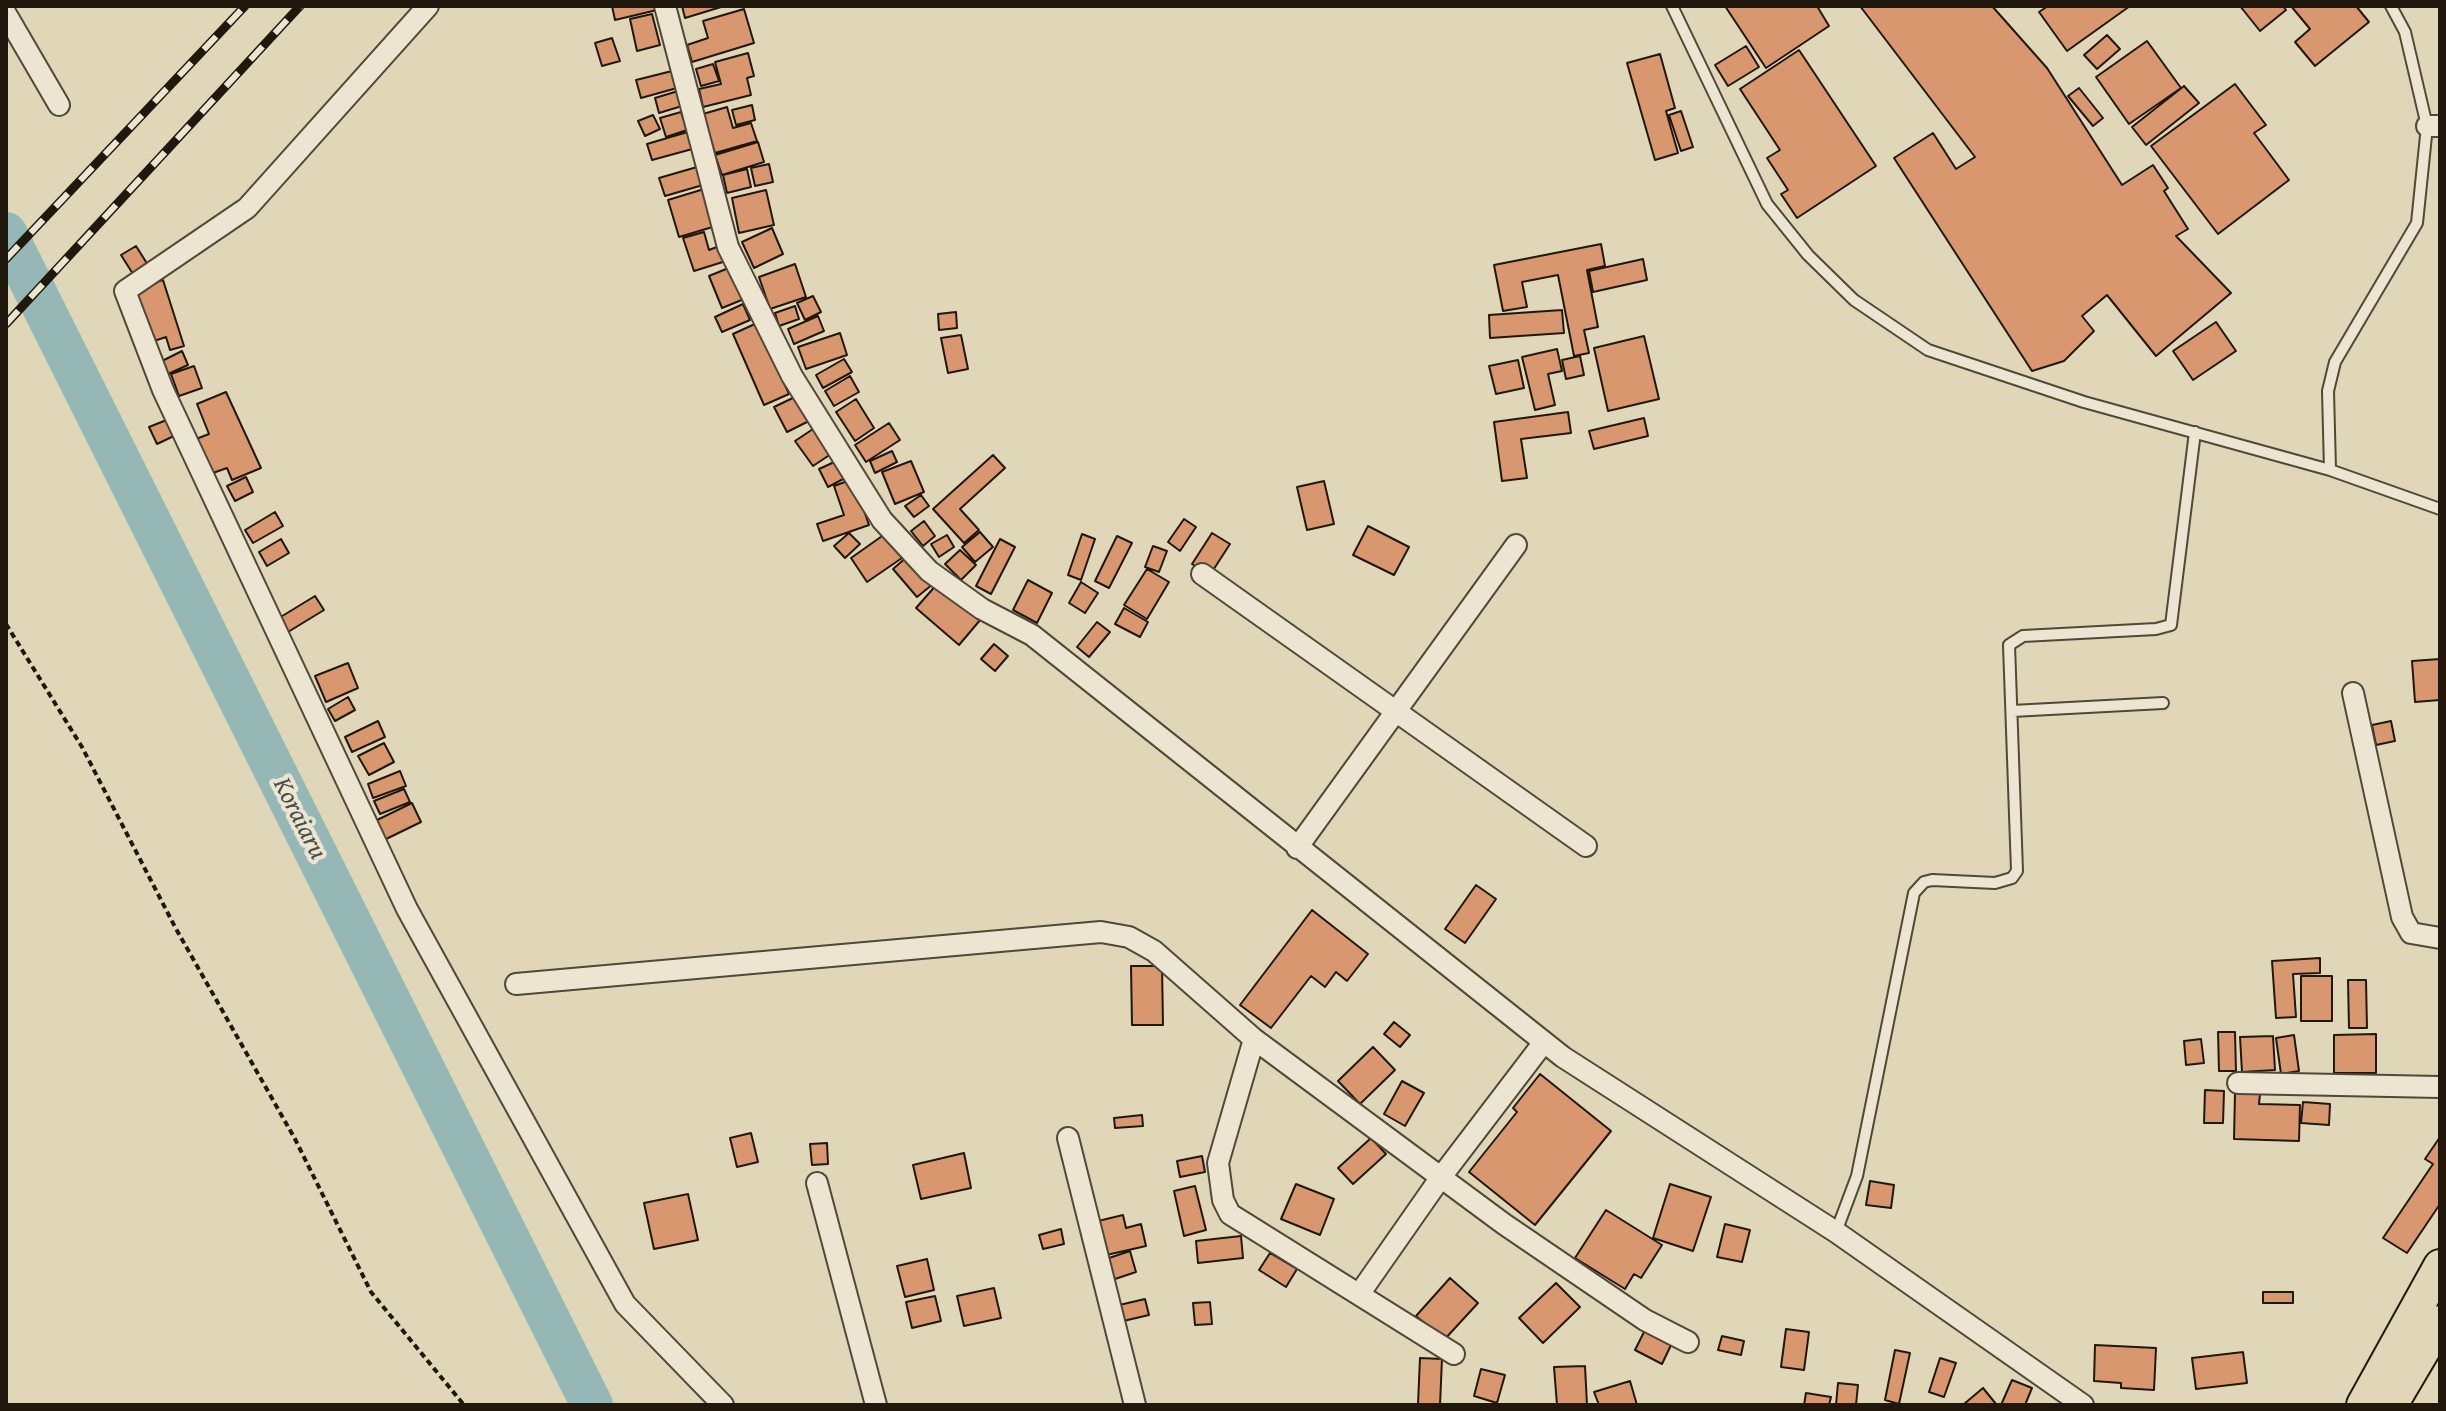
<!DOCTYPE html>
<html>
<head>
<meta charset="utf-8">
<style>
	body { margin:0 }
	#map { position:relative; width:2446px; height:1411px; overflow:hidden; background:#e0d7b9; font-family:"Gentium Book Plus",serif }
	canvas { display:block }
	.frame { position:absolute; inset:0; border:8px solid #21180d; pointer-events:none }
</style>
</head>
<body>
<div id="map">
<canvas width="2446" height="1411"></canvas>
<div class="frame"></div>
</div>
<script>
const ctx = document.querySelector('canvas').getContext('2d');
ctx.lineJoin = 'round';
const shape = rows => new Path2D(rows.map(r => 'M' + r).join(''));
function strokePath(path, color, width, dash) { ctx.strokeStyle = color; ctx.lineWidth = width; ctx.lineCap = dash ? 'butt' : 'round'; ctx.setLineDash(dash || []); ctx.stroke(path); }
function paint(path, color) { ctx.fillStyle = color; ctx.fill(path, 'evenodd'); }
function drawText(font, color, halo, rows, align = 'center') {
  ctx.font = font + ' "Gentium Book Plus",serif'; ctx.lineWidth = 8; ctx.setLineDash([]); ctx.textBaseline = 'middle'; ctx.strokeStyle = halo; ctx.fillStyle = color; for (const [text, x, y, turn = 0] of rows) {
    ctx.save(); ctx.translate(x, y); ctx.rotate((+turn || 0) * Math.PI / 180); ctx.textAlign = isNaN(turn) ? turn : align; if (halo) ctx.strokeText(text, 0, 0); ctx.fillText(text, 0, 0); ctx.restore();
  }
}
const river = shape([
	[6,233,592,1405]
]);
const building = shape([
	[612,6,656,6,657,10,615,20,612,6],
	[682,6,720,6,721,7,685,18,682,6],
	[1725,6,1817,6,1829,26,1766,68,1725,6],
	[1860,6,1992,6,2047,68,2122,185,2153,165,2168,188,2164,191,2188,229,2176,236,2231,293,2156,356,2107,295,2082,316,2094,331,2064,361,2032,371,1894,158,1933,133,1956,169,1975,157,1860,6],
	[2048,6,2130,6,2067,51,2039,12,2048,6],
	[2240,6,2283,6,2286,10,2260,31,2240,6],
	[2291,6,2356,6,2369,22,2315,66,2295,42,2310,29,2291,6],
	[744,9,754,43,692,62,687,45,708,38,703,21,744,9],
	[652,14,660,45,637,51,630,19,652,14],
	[2107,35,2120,49,2097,69,2084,55,2107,35],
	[612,38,620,61,602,66,595,43,612,38],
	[2147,41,2181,88,2129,124,2096,77,2147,41],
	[1746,46,1759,67,1728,86,1715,65,1746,46],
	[1799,50,1876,166,1797,218,1781,194,1788,190,1767,158,1780,150,1740,89,1799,50],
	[748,53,754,76,747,78,751,95,703,107,699,89,721,84,715,62,748,53],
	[1660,54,1675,108,1666,111,1678,153,1655,160,1627,63,1660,54],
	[713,64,719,81,701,86,696,69,713,64],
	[672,71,677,88,641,98,636,80,672,71],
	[2235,84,2266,125,2254,133,2289,180,2218,234,2151,146,2235,84],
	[2184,86,2199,103,2146,145,2132,127,2184,86],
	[2079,88,2103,118,2093,126,2068,96,2079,88],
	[678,91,682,106,659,113,655,98,678,91],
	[752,105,755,120,736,125,732,110,752,105],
	[727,107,733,128,751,123,757,141,715,153,703,114,727,107],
	[1681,111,1693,147,1681,151,1669,115,1681,111],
	[681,112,687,130,666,137,660,118,681,112],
	[653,115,660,129,645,136,638,121,653,115],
	[691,131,696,148,652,160,647,144,691,131],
	[758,142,764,162,722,175,715,155,758,142],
	[769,164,773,182,755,186,751,168,769,164],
	[697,167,703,185,665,196,659,178,697,167],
	[747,169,751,187,727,193,723,175,747,169],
	[704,189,716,226,679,237,668,200,704,189],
	[766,190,774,225,739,233,732,198,766,190],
	[772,228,783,254,754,268,742,242,772,228],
	[704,232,709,250,722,245,726,261,694,271,683,238,704,232],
	[1601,244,1605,266,1587,270,1598,327,1584,330,1589,353,1574,356,1558,275,1522,282,1527,307,1503,311,1494,265,1601,244],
	[136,246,148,265,133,274,121,255,136,246],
	[1643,259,1647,280,1593,292,1589,271,1643,259],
	[795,264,806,297,770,309,759,277,795,264],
	[731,267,744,299,722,308,709,276,731,267],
	[163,280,184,346,170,350,166,337,151,342,134,289,163,280],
	[813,296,821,312,805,320,797,303,813,296],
	[743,304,750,320,722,332,715,317,743,304],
	[795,306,799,319,779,326,775,313,795,306],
	[1562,310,1564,333,1490,338,1489,315,1562,310],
	[956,312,957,328,939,330,938,314,956,312],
	[818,316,824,331,794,344,788,329,818,316],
	[2216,322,2236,351,2193,380,2173,351,2216,322],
	[757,323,789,394,764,405,733,334,757,323],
	[840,333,847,355,806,369,798,347,840,333],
	[961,335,968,369,948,373,941,338,961,335],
	[1644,336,1659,399,1608,411,1594,348,1644,336],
	[1557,349,1562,371,1548,374,1555,405,1535,410,1522,357,1557,349],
	[182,351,188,365,168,374,162,361,182,351],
	[1580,356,1584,375,1566,379,1562,360,1580,356],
	[844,359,852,372,823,388,816,375,844,359],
	[1518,360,1524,388,1496,394,1489,366,1518,360],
	[194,366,202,388,179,396,171,374,194,366],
	[850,376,859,392,834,406,825,391,850,376],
	[226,392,261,468,232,480,227,468,210,474,196,439,209,434,197,404,226,392],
	[797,396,809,421,787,432,774,407,797,396],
	[856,399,874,428,855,441,836,412,856,399],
	[1568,412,1571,433,1521,439,1527,478,1502,481,1494,422,1568,412],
	[1644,418,1648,436,1594,449,1589,431,1644,418],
	[169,419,176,435,157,444,149,427,169,419],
	[889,423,900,440,866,462,855,445,889,423],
	[816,427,834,452,813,466,795,441,816,427],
	[892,451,897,462,875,473,870,461,892,451],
	[993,455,1005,468,960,509,979,530,964,543,933,509,993,455],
	[841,459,849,476,828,487,819,469,841,459],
	[911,461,924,492,895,504,882,472,911,461],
	[246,477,253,492,235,501,227,486,246,477],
	[853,479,869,525,823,541,817,524,844,515,834,486,853,479],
	[1324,481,1334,524,1307,530,1297,487,1324,481],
	[921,495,929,506,914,517,905,506,921,495],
	[275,512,283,526,253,543,245,530,275,512],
	[1184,519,1196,527,1180,551,1168,542,1184,519],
	[924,521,935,536,923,546,911,531,924,521],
	[1368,526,1409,547,1394,575,1353,555,1368,526],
	[980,532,993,547,975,562,962,547,980,532],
	[849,533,860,544,845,558,834,546,849,533],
	[1212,533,1230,544,1210,575,1192,564,1212,533],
	[885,534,902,558,867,582,851,558,885,534],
	[1082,534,1095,539,1081,580,1068,575,1082,534],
	[947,535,954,547,939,557,931,544,947,535],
	[1117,536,1132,543,1109,588,1095,581,1117,536],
	[281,539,289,553,267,566,259,552,281,539],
	[1000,539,1015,547,991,594,976,586,1000,539],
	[1153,546,1167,551,1159,572,1145,567,1153,546],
	[960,550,976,565,961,580,945,564,960,550],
	[908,556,933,584,917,597,893,569,908,556],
	[1147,569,1169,582,1147,619,1124,605,1147,569],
	[1028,580,1052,593,1037,623,1013,610,1028,580],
	[1081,582,1098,593,1085,613,1069,603,1081,582],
	[938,583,981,619,959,645,916,608,938,583],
	[315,596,324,610,288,632,279,618,315,596],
	[1124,608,1148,622,1140,637,1115,624,1124,608],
	[1097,622,1110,632,1089,657,1077,647,1097,622],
	[994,644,1008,656,995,671,981,659,994,644],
	[2440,659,2440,700,2415,702,2412,661,2440,659],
	[348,663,358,688,326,702,315,676,348,663],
	[348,697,355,710,335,721,328,709,348,697],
	[378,721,385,737,352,752,345,737,378,721],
	[2391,721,2395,741,2376,745,2372,725,2391,721],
	[384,743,394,762,369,775,358,756,384,743],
	[400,771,406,786,373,798,368,784,400,771],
	[404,789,410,802,380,814,374,801,404,789],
	[412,803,421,822,382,841,373,822,412,803],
	[1476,885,1496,899,1465,943,1445,929,1476,885],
	[1312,910,1368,954,1347,981,1336,972,1325,987,1311,976,1271,1028,1240,1005,1312,910],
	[2320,958,2320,973,2293,974,2296,1017,2276,1018,2272,961,2320,958],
	[1131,966,1162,966,1163,1025,1132,1025,1131,966],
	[2301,976,2332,976,2332,1021,2301,1021,2301,976],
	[2348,980,2366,980,2367,1028,2349,1028,2348,980],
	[1394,1022,1410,1035,1400,1047,1384,1034,1394,1022],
	[2218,1032,2235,1032,2236,1071,2219,1071,2218,1032],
	[2376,1034,2376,1073,2334,1073,2334,1035,2376,1034],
	[2294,1035,2299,1071,2281,1074,2276,1038,2294,1035],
	[2273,1036,2275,1070,2242,1072,2240,1037,2273,1036],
	[2201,1039,2204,1063,2186,1065,2184,1041,2201,1039],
	[1373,1047,1395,1070,1360,1104,1338,1081,1373,1047],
	[1540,1074,1611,1131,1535,1225,1469,1172,1517,1112,1513,1108,1540,1074],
	[1402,1081,1424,1093,1405,1126,1384,1114,1402,1081],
	[2205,1090,2224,1091,2223,1123,2204,1123,2205,1090],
	[2235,1093,2260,1094,2259,1104,2300,1105,2299,1141,2234,1139,2235,1093],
	[2303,1102,2330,1104,2329,1125,2301,1123,2303,1102],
	[1142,1115,1143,1126,1115,1128,1114,1118,1142,1115],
	[751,1133,758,1162,737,1167,730,1138,751,1133],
	[2440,1137,2440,1204,2407,1253,2383,1238,2433,1164,2425,1159,2440,1137],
	[1371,1138,1386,1154,1353,1184,1338,1168,1371,1138],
	[827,1143,828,1164,812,1165,810,1144,827,1143],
	[964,1153,971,1188,921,1199,913,1165,964,1153],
	[1202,1156,1205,1172,1180,1177,1177,1161,1202,1156],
	[1870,1181,1894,1185,1891,1208,1866,1205,1870,1181],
	[1296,1184,1334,1199,1320,1235,1281,1219,1296,1184],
	[1670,1184,1711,1197,1693,1251,1653,1238,1670,1184],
	[1195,1186,1206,1230,1184,1236,1174,1191,1195,1186],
	[688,1194,698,1240,654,1249,644,1203,688,1194],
	[1606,1210,1662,1245,1641,1278,1634,1274,1625,1289,1575,1258,1606,1210],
	[1123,1215,1126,1228,1141,1224,1146,1246,1102,1256,1094,1222,1123,1215],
	[1725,1224,1750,1230,1742,1262,1717,1257,1725,1224],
	[1061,1229,1064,1244,1043,1249,1039,1235,1061,1229],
	[1241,1236,1243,1258,1198,1263,1196,1241,1241,1236],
	[1130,1251,1136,1272,1109,1281,1103,1260,1130,1251],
	[1270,1253,1297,1269,1286,1287,1259,1270,1270,1253],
	[927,1259,934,1290,905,1297,897,1266,927,1259],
	[1450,1278,1478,1303,1444,1340,1416,1316,1450,1278],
	[1556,1283,1580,1307,1543,1343,1519,1318,1556,1283],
	[994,1288,1001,1318,964,1326,957,1296,994,1288],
	[2263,1292,2293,1292,2293,1303,2263,1303,2263,1292],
	[935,1296,941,1321,912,1328,906,1302,935,1296],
	[1145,1299,1149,1315,1119,1322,1115,1306,1145,1299],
	[1210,1302,1212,1324,1195,1325,1193,1303,1210,1302],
	[1786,1329,1809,1332,1804,1370,1781,1367,1786,1329],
	[1645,1330,1672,1343,1662,1364,1635,1350,1645,1330],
	[1722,1336,1744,1341,1741,1355,1718,1350,1722,1336],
	[2095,1345,2156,1348,2154,1390,2121,1388,2121,1383,2094,1381,2095,1345],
	[1895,1350,1910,1353,1899,1404,1885,1400,1895,1350],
	[2243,1352,2247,1383,2196,1389,2192,1358,2243,1352],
	[1420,1358,1442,1359,1440,1405,1418,1404,1420,1358],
	[1940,1358,1956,1363,1944,1397,1929,1392,1940,1358],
	[1585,1366,1587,1405,1557,1405,1554,1367,1585,1366],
	[1481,1369,1505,1375,1497,1403,1474,1396,1481,1369],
	[2012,1380,2032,1388,2025,1405,2001,1405,2012,1380],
	[1630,1381,1637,1405,1599,1405,1594,1392,1630,1381],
	[1838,1383,1858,1385,1856,1405,1836,1405,1838,1383],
	[1983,1388,1996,1404,1965,1405,1964,1404,1983,1388],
	[1806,1393,1831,1397,1829,1405,1804,1405,1806,1393]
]);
const path = shape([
	[6,624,82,747,175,927,295,1139,371,1292,464,1405]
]);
const lane = shape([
	[1672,6,1767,204,1808,255,1854,300,1928,350,2084,402,2330,470],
	[2391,6,2405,32,2427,126,2417,223,2335,362,2328,391,2330,470,2440,509],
	[2012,711,2163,703],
	[1836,1232,1857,1176,1914,893,1924,882,1932,880,1995,883,2012,878,2017,871,2009,645,2023,636,2156,629,2171,625,2195,432]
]);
const street = shape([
	[428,6,247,208,125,291,163,390,407,909,625,1304,723,1405],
	[665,6,728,247,792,376,882,520,929,571,982,609,1032,635,1563,1057,1836,1232,2083,1405],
	[6,14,59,105],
	[2427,126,2440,126],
	[1202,574,1586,846],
	[2353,693,2402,917,2411,933,2440,938],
	[1297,848,1516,545],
	[516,984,1101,932,1129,937,1154,951,1254,1039,1504,1224,1645,1320,1688,1342],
	[1254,1039,1218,1163,1223,1200,1230,1214,1454,1354],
	[2238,1083,2440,1087],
	[1068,1138,1135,1405],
	[817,1183,876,1405],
	[1360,1293,1441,1177,1544,1042]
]);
const primary = shape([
	[2363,1405,2440,1266],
	[2391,1405,2440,1322]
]);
const rail = shape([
	[6,259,245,6],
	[6,324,300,6]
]);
const waterNames = [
	["Koraiaru",299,819,63]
];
strokePath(river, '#95b8b6', 42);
paint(building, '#d99770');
strokePath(building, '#21180d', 2);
strokePath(lane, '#514838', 14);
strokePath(street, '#514838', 24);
strokePath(primary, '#21180d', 36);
strokePath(path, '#21180d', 4, [6, 4]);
strokePath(lane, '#ebe5d2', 10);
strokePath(street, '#ebe5d2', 20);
strokePath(primary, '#e0d7b9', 32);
strokePath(rail, '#21180d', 9);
strokePath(rail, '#ebe5d2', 6, [18]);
drawText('italic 26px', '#4a5048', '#ebe5d2', waterNames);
</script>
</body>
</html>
